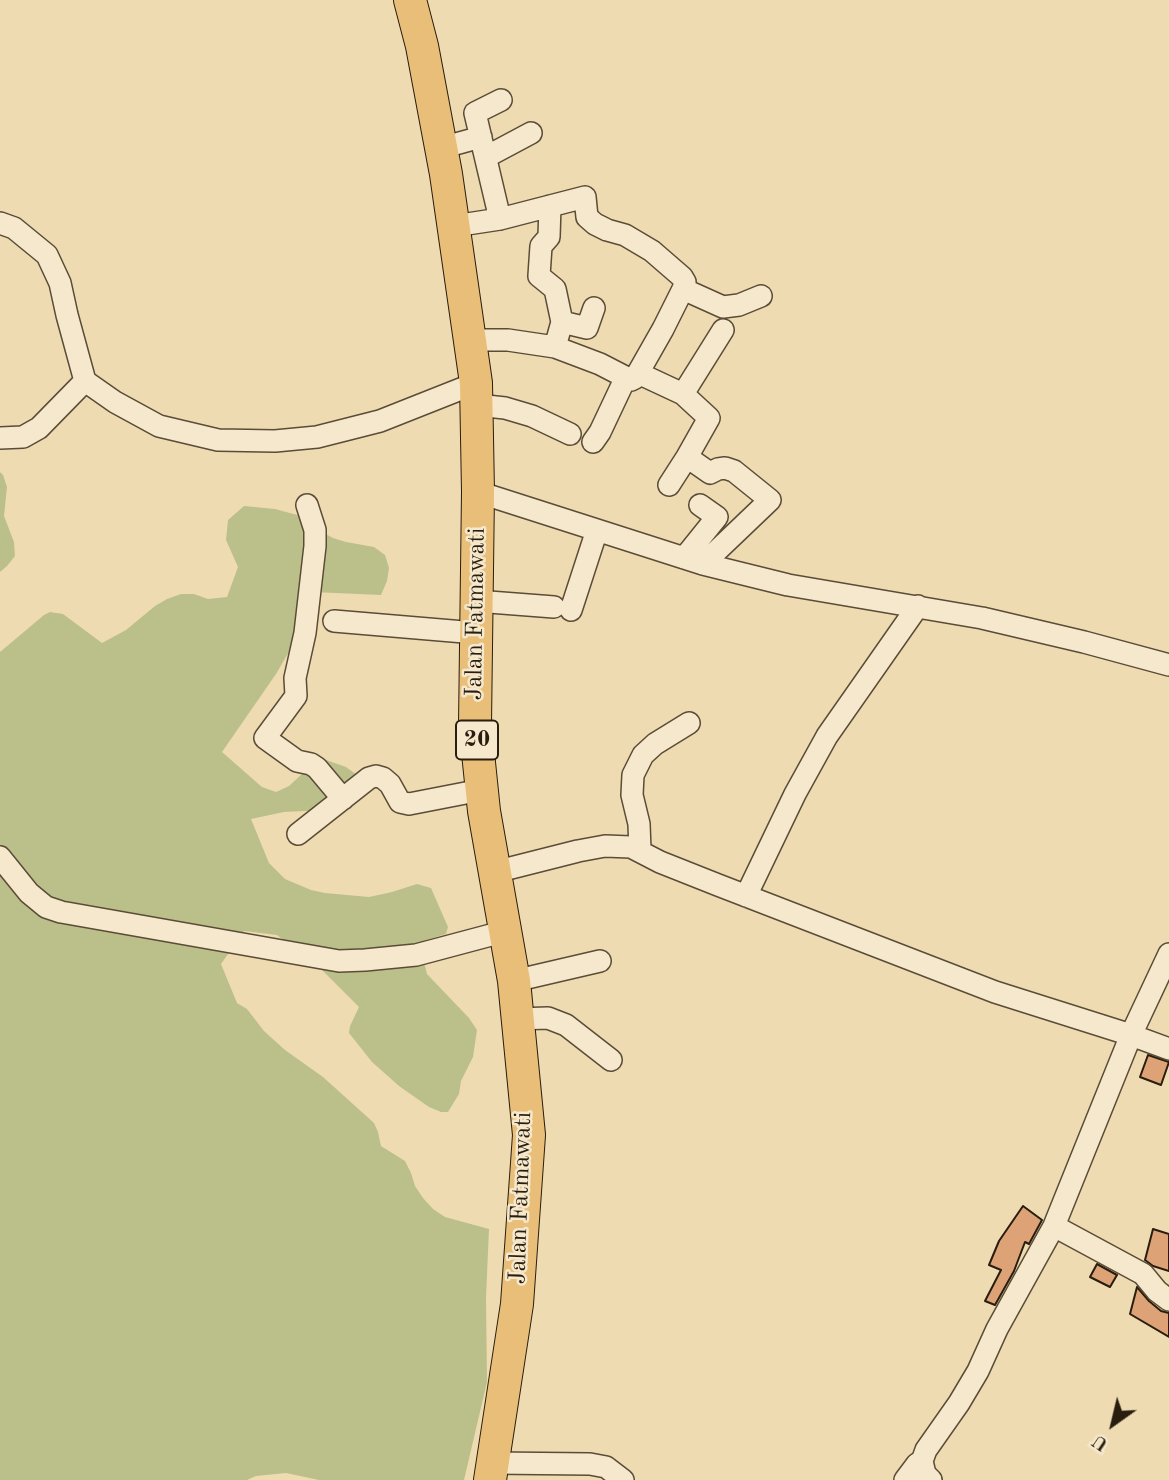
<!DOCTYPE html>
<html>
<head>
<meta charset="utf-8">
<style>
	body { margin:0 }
	#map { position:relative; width:1169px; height:1480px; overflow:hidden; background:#efdbb1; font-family:"Old Standard TT",serif }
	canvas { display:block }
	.north { position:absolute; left:1078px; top:1389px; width:70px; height:70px; -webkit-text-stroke:5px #f5e8cc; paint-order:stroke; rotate:214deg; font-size:19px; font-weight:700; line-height:28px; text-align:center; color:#281d0e }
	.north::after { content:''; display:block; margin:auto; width:24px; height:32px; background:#281d0e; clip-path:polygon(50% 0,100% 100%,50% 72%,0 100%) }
</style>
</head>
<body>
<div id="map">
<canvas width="1169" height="1480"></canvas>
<div class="north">U</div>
</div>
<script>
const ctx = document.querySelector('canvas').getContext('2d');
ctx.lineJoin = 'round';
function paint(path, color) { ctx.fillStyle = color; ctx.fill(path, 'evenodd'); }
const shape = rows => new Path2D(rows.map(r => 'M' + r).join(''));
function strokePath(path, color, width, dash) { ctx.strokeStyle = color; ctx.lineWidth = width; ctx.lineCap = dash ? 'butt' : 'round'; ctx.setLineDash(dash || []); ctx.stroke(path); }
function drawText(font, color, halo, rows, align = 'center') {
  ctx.font = font + ' "Old Standard TT",serif'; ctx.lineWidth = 5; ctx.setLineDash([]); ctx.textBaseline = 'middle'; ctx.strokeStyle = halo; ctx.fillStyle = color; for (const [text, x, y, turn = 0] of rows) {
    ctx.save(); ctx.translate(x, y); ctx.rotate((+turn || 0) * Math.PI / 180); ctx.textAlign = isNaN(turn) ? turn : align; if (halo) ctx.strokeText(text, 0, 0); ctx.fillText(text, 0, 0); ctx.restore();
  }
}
const green = shape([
	[0,472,3,475,7,487,4,516,14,542,15,556,7,566,0,572],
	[244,506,275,509,305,517,322,532,333,538,346,542,374,547,385,555,389,568,387,581,381,595,312,592,294,643,276,674,222,752,262,787,276,792,289,786,317,760,326,760,346,767,357,775,327,810,284,812,251,819,269,863,285,879,311,890,325,893,369,897,392,892,417,884,431,888,448,927,446,934,426,940,420,945,427,974,469,1018,477,1030,473,1057,461,1081,459,1094,448,1112,441,1112,429,1107,399,1086,372,1062,349,1033,350,1026,359,1007,322,970,277,935,244,931,221,964,237,1003,247,1009,264,1031,285,1050,323,1077,374,1123,378,1132,381,1146,405,1161,411,1173,415,1186,423,1198,433,1209,445,1217,489,1229,486,1298,487,1382,464,1480,319,1480,286,1473,256,1476,247,1480,0,1480,0,652,44,615,50,612,63,614,102,643,126,630,155,606,167,599,181,594,194,594,208,599,227,597,238,567,226,540,228,520]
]);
const building = shape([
	[1148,1055,1169,1062,1161,1085,1140,1077,1148,1055],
	[1023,1206,1042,1220,1029,1244,1025,1242,1014,1271,995,1305,985,1301,1001,1270,989,1265,999,1241,1023,1206],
	[1153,1229,1169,1234,1169,1271,1153,1266,1145,1260,1153,1229],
	[1097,1264,1117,1275,1110,1287,1090,1277,1097,1264],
	[1137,1287,1149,1301,1161,1311,1169,1313,1169,1337,1130,1314,1137,1287]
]);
const minor = shape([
	[441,148,481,137],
	[486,157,531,133],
	[550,206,549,237,541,246,539,276,555,289,562,322,555,347],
	[500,219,475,113,501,100],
	[0,223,14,228,47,255,60,283,67,315,85,381,115,402,159,426,218,440,275,441,317,437,380,421,476,383],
	[454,226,500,219,585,197,587,217,595,224,607,230,625,235,652,251,682,277,685,282,683,289,663,329,638,373,635,378,631,380,600,364,555,347,508,340,471,340],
	[683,289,723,307,739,305,761,296],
	[562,322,587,328,594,308],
	[638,373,683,394,709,418,687,457,710,473,718,469,725,468,734,471,770,500,703,564],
	[683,394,723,330],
	[477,405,505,408,532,416,570,434],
	[0,438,23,437,39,428,85,381],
	[593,442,600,432,625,379],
	[669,485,687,457],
	[478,492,703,564,788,585,982,618,1084,642,1169,665],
	[307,505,315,530,315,546,305,633,295,678,296,696,265,738,297,761,311,764,317,768,343,799],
	[684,558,717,517,700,505],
	[476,601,554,607],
	[571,610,597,530],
	[334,621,476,633],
	[298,834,369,778,376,776,383,778,390,784,400,802,409,804,481,790],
	[640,850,639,824,632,795,633,775,643,755,655,744,689,723],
	[0,857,29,893,46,907,61,912,339,961,365,960,416,955,506,931],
	[495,872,578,851,605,846,631,847,660,862,718,885,995,992,1131,1035,1169,1049],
	[746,896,795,794,827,736,918,606],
	[514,981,600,961],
	[517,1019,548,1018,566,1025,611,1060],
	[1054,1226,1143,1274,1157,1291,1169,1300],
	[492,1463,590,1464,606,1467,623,1480],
	[905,1480,917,1464,922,1461],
	[931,1480,925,1474,922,1461,926,1450,959,1403,978,1371,997,1329,1054,1226,1131,1035,1169,954]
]);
const highway = shape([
	[410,0,422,46,446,174,476,383,478,492,475,724,484,811,514,981,529,1135,517,1304,490,1480]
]);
const shields = [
	[477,740,42]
];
const shieldNames = [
	["20",477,740]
];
const streetNames = [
	["Jalan Fatmawati",476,614,-89],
	["Jalan Fatmawati",521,1198,-88]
];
paint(green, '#bbc08a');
paint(building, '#dda377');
strokePath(building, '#281d0e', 2);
strokePath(minor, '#5a4c37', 24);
strokePath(highway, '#281d0e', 34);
strokePath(minor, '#f5e8cc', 21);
strokePath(highway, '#e8be78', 32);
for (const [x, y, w] of shields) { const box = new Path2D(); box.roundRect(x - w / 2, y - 19.5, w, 39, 5); ctx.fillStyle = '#f5e8cc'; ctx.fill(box); strokePath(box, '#281d0e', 2); }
drawText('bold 23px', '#281d0e', null, shieldNames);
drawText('24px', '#281d0e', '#f5e8cc', streetNames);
</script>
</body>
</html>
